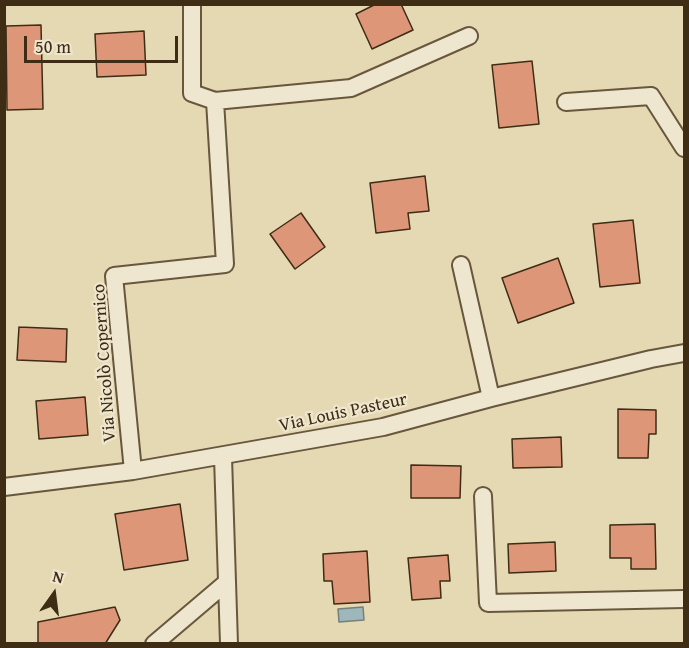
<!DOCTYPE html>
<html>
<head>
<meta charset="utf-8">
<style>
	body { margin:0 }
	#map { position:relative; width:689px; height:648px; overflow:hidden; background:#e5d9b4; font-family:"Gentium Book Plus",serif }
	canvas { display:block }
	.frame { position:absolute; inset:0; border:6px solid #3e2c15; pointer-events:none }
	.north { position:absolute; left:24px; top:564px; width:60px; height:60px; -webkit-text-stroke:4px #eee6ce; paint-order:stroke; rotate:14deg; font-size:16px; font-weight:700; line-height:24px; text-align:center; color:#3e2c15 }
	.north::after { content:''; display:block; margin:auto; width:21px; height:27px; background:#3e2c15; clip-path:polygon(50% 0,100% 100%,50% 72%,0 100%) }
	.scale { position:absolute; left:24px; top:36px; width:154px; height:27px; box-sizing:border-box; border:3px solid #3e2c15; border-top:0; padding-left:8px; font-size:18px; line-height:21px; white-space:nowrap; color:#3e2c15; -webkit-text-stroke:4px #eee6ce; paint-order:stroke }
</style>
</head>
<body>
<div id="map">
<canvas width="689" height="648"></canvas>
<div class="frame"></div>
<div class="north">N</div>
<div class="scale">50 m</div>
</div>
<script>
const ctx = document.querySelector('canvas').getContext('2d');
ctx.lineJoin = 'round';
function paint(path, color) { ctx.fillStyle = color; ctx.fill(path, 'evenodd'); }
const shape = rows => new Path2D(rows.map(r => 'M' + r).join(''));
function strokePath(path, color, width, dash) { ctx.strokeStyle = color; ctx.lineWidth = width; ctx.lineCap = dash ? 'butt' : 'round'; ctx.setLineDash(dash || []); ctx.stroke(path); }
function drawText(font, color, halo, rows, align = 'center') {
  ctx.font = font + ' "Gentium Book Plus",serif'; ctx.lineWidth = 4.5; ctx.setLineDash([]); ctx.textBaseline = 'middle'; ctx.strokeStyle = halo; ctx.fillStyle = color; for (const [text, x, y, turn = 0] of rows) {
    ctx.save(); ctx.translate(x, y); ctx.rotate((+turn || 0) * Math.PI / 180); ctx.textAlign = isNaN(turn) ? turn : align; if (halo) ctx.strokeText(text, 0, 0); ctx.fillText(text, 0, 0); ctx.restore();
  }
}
const water = shape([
	[363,607,364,620,339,622,338,609,363,607]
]);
const building = shape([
	[376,4,401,4,413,30,372,49,356,14,376,4],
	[41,25,43,109,7,110,6,26,41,25],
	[144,31,146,75,97,77,95,34,144,31],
	[532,61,539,124,499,128,492,65,532,61],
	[425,176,429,211,408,213,410,229,376,233,370,183,425,176],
	[301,213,325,247,295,269,270,234,301,213],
	[633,220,640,283,600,287,593,224,633,220],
	[558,258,574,303,518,323,502,278,558,258],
	[19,327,67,329,66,362,17,360,19,327],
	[85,397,88,435,39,439,36,401,85,397],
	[618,409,656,410,656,434,649,434,648,458,618,458,618,409],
	[561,437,562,467,513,468,512,439,561,437],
	[411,465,461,466,460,498,411,498,411,465],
	[180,504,188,560,124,570,115,514,180,504],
	[655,524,656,569,631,569,631,558,610,558,610,525,655,524],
	[555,542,556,571,509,573,508,544,555,542],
	[367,551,370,602,334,604,332,581,324,581,323,554,367,551],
	[448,555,450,581,440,581,441,598,412,600,408,558,448,555],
	[115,607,120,620,105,644,38,644,38,622,115,607]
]);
const minor = shape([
	[215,101,351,88,469,36],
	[566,102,651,96,684,148],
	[461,265,491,398],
	[223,457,229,644],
	[133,471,114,276,225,264,215,101,192,93,192,4],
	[4,487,133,471,383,427,491,398,651,359,684,353],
	[483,496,488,603,684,599],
	[154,644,227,582]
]);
const streetNames = [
	["Via Nicolò Copernico",105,363,-94],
	["Via Louis Pasteur",343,413,-12]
];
paint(water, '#9db7ba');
strokePath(water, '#777f78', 1.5);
paint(building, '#de9678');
strokePath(building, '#3e2c15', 1.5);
strokePath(minor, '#68573d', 20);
strokePath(minor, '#eee6ce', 16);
drawText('18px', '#3e2c15', '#eee6ce', streetNames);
</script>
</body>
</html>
